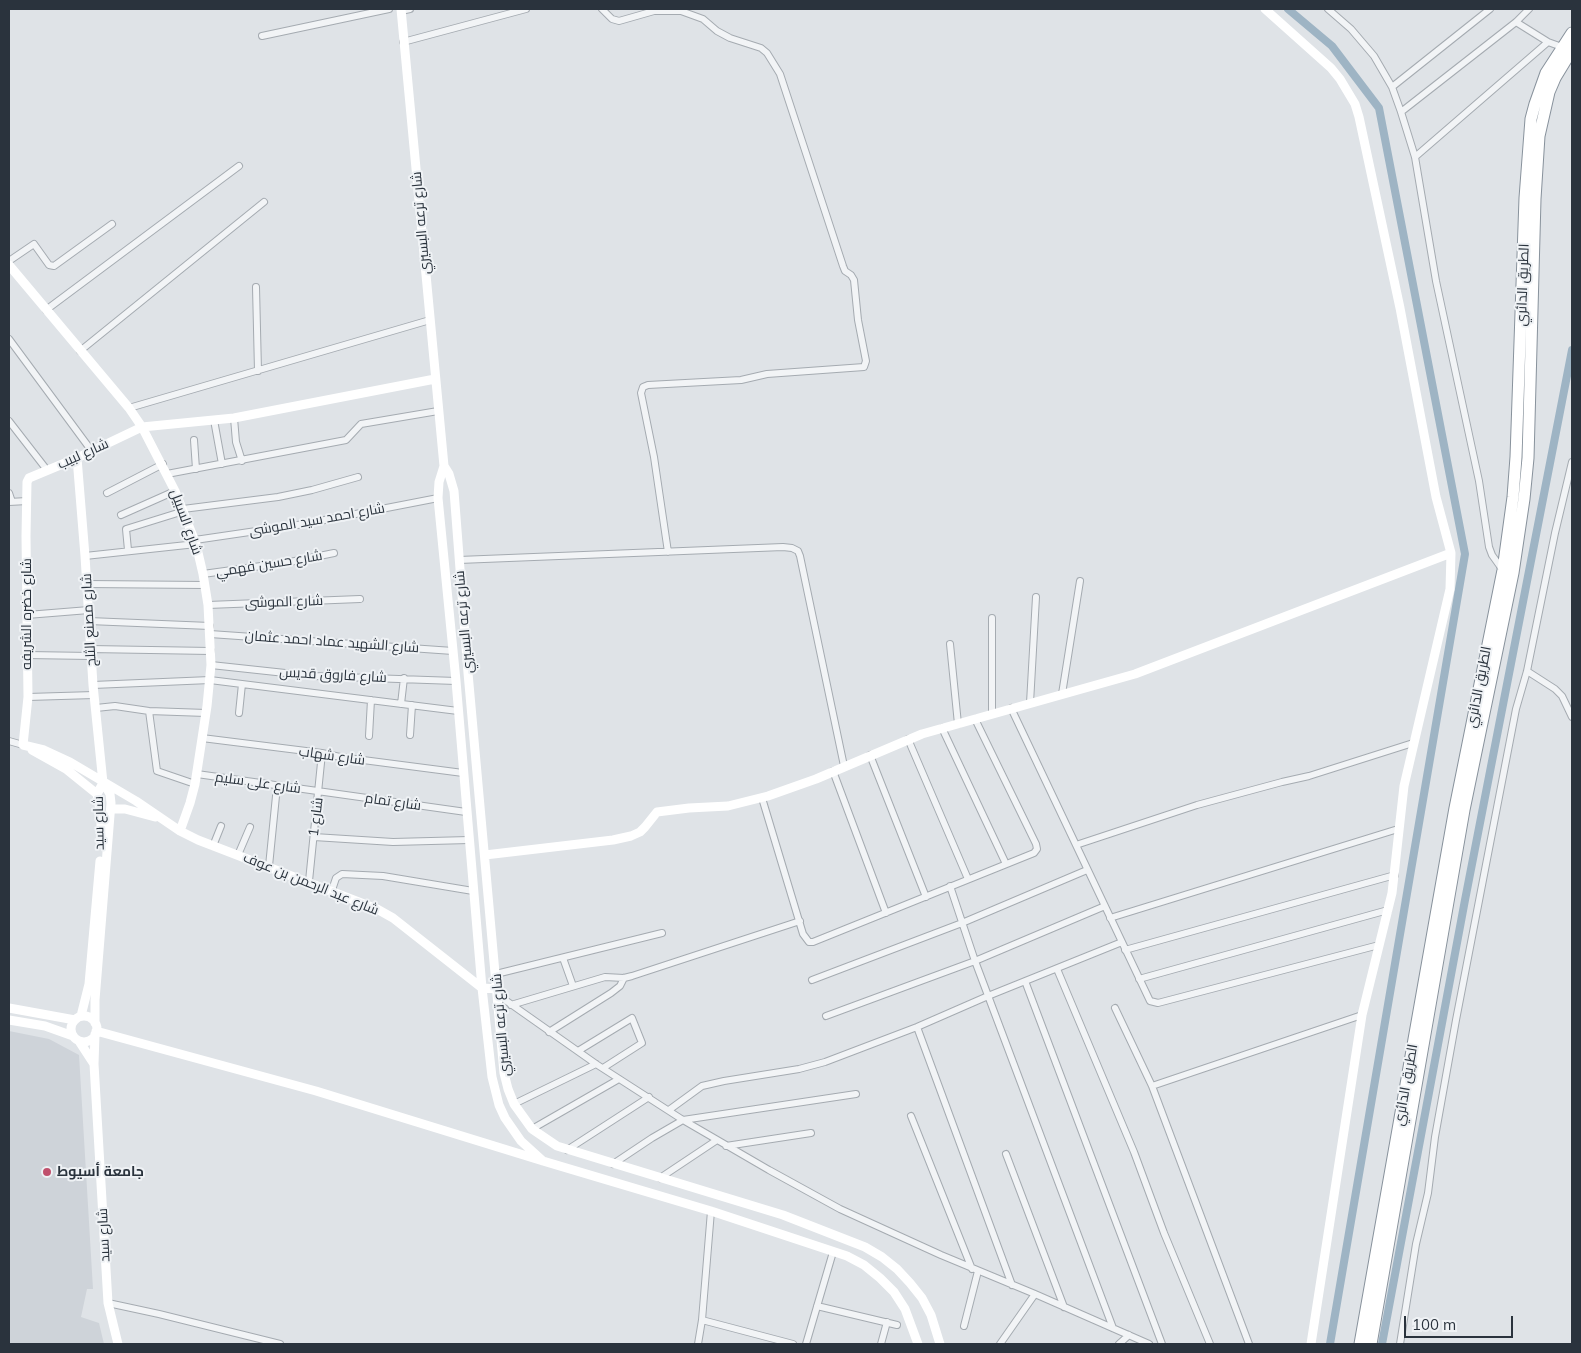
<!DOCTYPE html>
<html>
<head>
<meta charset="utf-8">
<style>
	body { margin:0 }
	#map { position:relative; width:1581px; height:1353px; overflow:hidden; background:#dfe3e7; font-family:Mulish,sans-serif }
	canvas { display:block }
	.frame { position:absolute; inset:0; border:10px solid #2a333d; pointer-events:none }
	.scale { position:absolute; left:1404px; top:1316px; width:109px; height:22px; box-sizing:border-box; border:2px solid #2a333d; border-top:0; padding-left:6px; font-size:15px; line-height:18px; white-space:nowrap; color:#2a333d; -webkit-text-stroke:4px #eff2f5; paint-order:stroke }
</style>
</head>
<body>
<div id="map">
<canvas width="1581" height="1353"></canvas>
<div class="frame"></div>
<div class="scale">100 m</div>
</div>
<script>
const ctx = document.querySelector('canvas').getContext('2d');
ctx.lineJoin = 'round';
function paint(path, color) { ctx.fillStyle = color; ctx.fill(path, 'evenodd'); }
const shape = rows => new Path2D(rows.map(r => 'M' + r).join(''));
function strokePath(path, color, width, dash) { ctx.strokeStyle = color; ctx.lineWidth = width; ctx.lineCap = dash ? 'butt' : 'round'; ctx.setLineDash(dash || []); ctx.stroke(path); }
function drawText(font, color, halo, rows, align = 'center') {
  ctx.font = font + ' Mulish,Cairo,sans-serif'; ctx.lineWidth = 4; ctx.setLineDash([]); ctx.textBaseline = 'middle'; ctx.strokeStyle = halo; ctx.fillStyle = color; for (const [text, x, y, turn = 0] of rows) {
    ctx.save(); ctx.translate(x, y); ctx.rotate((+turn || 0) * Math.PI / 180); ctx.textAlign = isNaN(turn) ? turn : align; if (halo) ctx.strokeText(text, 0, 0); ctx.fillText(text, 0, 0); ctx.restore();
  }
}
const built = shape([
	[9,1031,49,1039,79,1055,93,1289,87,1289,81,1317,99,1323,104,1344,9,1344]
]);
const canal = shape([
	[1288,9,1332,46,1379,108,1465,554,1330,1344],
	[1382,1344,1465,900,1572,350]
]);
const street = shape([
	[602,9,612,19,619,21,654,11,681,11,703,19,717,31,730,38,761,48,767,53,780,74,843,266,845,271,851,275,854,280,858,320,866,361,864,367,767,374,741,380,648,385,643,387,641,393,654,457,668,552],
	[1328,9,1351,29,1374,56,1392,87,1401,112,1415,157,1436,281,1479,481,1489,547,1492,555,1502,569],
	[401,11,410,9],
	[1516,22,1548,42],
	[262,36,389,9],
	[403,42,526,9],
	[1392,87,1490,9],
	[1401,112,1516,22,1529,9],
	[1415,157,1548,42,1562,47],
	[9,261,34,244,49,265,54,266,112,224],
	[256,287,258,371],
	[46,310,239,166],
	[9,339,91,450],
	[80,351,264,202],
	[129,408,430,320],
	[234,418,236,442,242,461],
	[214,420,222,464],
	[9,421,47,470],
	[194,440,196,469],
	[167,474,346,440,361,424,438,411],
	[9,493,12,502],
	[107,493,163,464],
	[9,502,27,501],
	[183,509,278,497,312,490,358,477],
	[121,515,175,491],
	[195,540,304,524,438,498],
	[128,550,126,529,184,511],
	[85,556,196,544],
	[459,560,783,547,792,548,798,551,800,556,844,766],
	[203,574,290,562,334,553],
	[87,584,205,585],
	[208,605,360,599],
	[27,615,89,610],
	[992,618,992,714],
	[89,621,210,626],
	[210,634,453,651],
	[950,644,958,724],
	[90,649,211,651],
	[27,655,91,656],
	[211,665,313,676,456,681],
	[1527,671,1555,689,1562,696,1572,717],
	[93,685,210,680,458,711],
	[1062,694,1080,581],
	[28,697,94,695],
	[1030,703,1036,597],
	[401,704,404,678],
	[96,708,115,706,149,711,206,713],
	[1011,708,1150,1001,1158,1003,1379,945],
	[149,711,157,771,195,784],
	[239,713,242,684],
	[942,728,1006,864],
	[410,735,412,705],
	[369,736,371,700],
	[202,738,322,753,340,757,463,773],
	[908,739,968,879],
	[9,741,23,745],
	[870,755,926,897],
	[833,771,886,913],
	[197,774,466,812],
	[762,798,803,934,809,942,813,942,1034,853,1037,849,1036,844,975,719],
	[314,837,393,842,469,840],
	[1076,845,1197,805,1282,782,1309,776,1413,743],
	[213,846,221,826],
	[238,855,250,827],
	[269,866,277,786],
	[309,881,322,753],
	[950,886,975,961,1113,1328],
	[332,890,336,878,342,874,383,876,473,891],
	[1110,918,1398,829],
	[1125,950,1395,875],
	[563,958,573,986],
	[1057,969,1134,1152,1164,1233,1210,1344],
	[496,974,662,933],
	[1139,979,1388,910],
	[812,980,962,923,1087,870],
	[1025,981,1162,1344],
	[498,995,596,1064,683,1120,769,1170,840,1209,941,1255,1035,1294,1149,1344],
	[511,1005,605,977,624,978,632,976,800,921],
	[1115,1008,1152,1086,1249,1344],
	[826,1016,975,961,1105,906],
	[917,1027,1012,1285],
	[549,1032,611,993,620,986,624,978],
	[578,1051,632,1018,642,1043,603,1068],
	[1152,1086,1362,1015],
	[514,1104,596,1064],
	[669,1110,702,1086,724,1081,799,1069,825,1062,917,1027,988,996,1122,942],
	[911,1116,972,1269],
	[532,1129,619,1079],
	[726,1146,811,1133],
	[567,1150,649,1097],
	[1006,1154,1064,1307],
	[613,1164,652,1138,683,1120,856,1094],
	[660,1178,717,1140],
	[108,1303,159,1314,280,1344],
	[817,1306,897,1325],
	[702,1320,793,1344],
	[964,1326,978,1271],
	[698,1344,702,1320,711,1211],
	[806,1344,833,1252],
	[881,1344,887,1322],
	[1000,1344,1035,1294],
	[1119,1344,1129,1335],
	[1400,1344,1416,1244,1428,1193,1435,1137,1456,1020,1516,709,1527,671,1555,533,1572,462]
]);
const secondary = shape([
	[401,9,444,466,439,482,438,498,456,681,482,988,492,1077,499,1105,505,1118,521,1141,543,1161],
	[1265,9,1331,68,1340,79,1355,104,1359,117,1400,308,1436,497,1451,553,1450,589,1404,786,1392,893,1362,1015,1311,1344],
	[9,265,129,408,142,427,175,491,196,544,203,574,208,605,211,665,207,706,195,784,190,803,180,831],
	[77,458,85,556,93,685,103,783],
	[444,466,449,474,454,491,468,673,504,1073,508,1089,514,1104,532,1129,557,1146,783,1215,865,1247,882,1257,897,1269,910,1283,922,1298,931,1315,940,1344],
	[23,745,28,697,26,536,27,482,29,478,77,458,142,427,234,418,435,379],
	[23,745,44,750,70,762,136,801,180,831,198,840,377,909,393,918,482,988,498,989],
	[32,750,66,769,97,794],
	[111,809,125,809,155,817],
	[101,843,101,815,97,794,103,783],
	[485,855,613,840,631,836,640,832,645,827,657,812,689,808,728,806,768,796,816,779,922,734,1135,674,1451,553],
	[9,1008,75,1020],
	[81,1016,89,984,100,861],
	'71 1029a13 13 0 1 1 26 0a13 13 0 1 1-26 0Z',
	[9,1020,45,1026,73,1036],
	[95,1023,95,1000,111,803,110,794,105,785],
	[96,1031,316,1091,543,1161,711,1211,847,1256,864,1265,880,1278,894,1292,905,1309,918,1344],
	[95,1034,94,1064,108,1303,118,1344],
	[79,1041,94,1064]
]);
const highway = shape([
	[1360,1344,1455,808,1503,570,1513,497,1516,457,1525,198,1531,119,1535,104,1546,73,1572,33],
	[1371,1344,1464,810,1513,573,1524,499,1528,458,1535,199,1539,136,1549,92,1555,78,1572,50]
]);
const markers = [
	[47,1172,5,"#c0506d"]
];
const streetNames = [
	["شارع ترعه البسيري",421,223,-95],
	["الطريق الدائري",1523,285,-88],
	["شارع لبيب",83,454,-24],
	["شارع احمد سيد الموشى",317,520,-10],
	["شارع السبيل",186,522,70],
	["شارع حسين فهمي",269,564,-9],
	["شارع الموشى",284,602,-2],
	["شارع خضره الشريفه",27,614,-90],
	["شارع مصنع الثلج",89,620,-93],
	["شارع ترعه البسيري",464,622,-95],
	["شارع الشهيد عماد احمد عثمان",332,642,4],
	["شارع فاروق قديس",333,675,3],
	["الطريق الدائري",1479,687,-79],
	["شارع شهاب",332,756,8],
	["شارع على سليم",258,783,8],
	["شارع تمام",393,802,8],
	["شارع 1",316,817,-83],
	["شارع سيد",99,823,-91],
	["شارع عبد الرحمن بن عوف",311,884,22],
	["شارع ترعه البسيري",501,1025,-95],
	["الطريق الدائري",1406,1085,-80],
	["شارع سيد",104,1235,-93]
];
const poiNames = [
	["جامعة أسيوط",57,1172]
];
paint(built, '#ced3d9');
strokePath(canal, '#9eb4c4', 8);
strokePath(street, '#a5abb1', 8);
strokePath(highway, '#88929c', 13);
strokePath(street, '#f2f4f6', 6);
strokePath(secondary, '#fff', 9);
strokePath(highway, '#fff', 11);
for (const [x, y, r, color] of markers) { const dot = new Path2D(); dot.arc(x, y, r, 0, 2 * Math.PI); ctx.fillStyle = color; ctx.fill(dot); strokePath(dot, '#eff2f5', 2); }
drawText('14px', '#2a333d', '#eff2f5', streetNames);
drawText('bold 14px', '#2a333d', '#eff2f5', poiNames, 'left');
</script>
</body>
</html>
